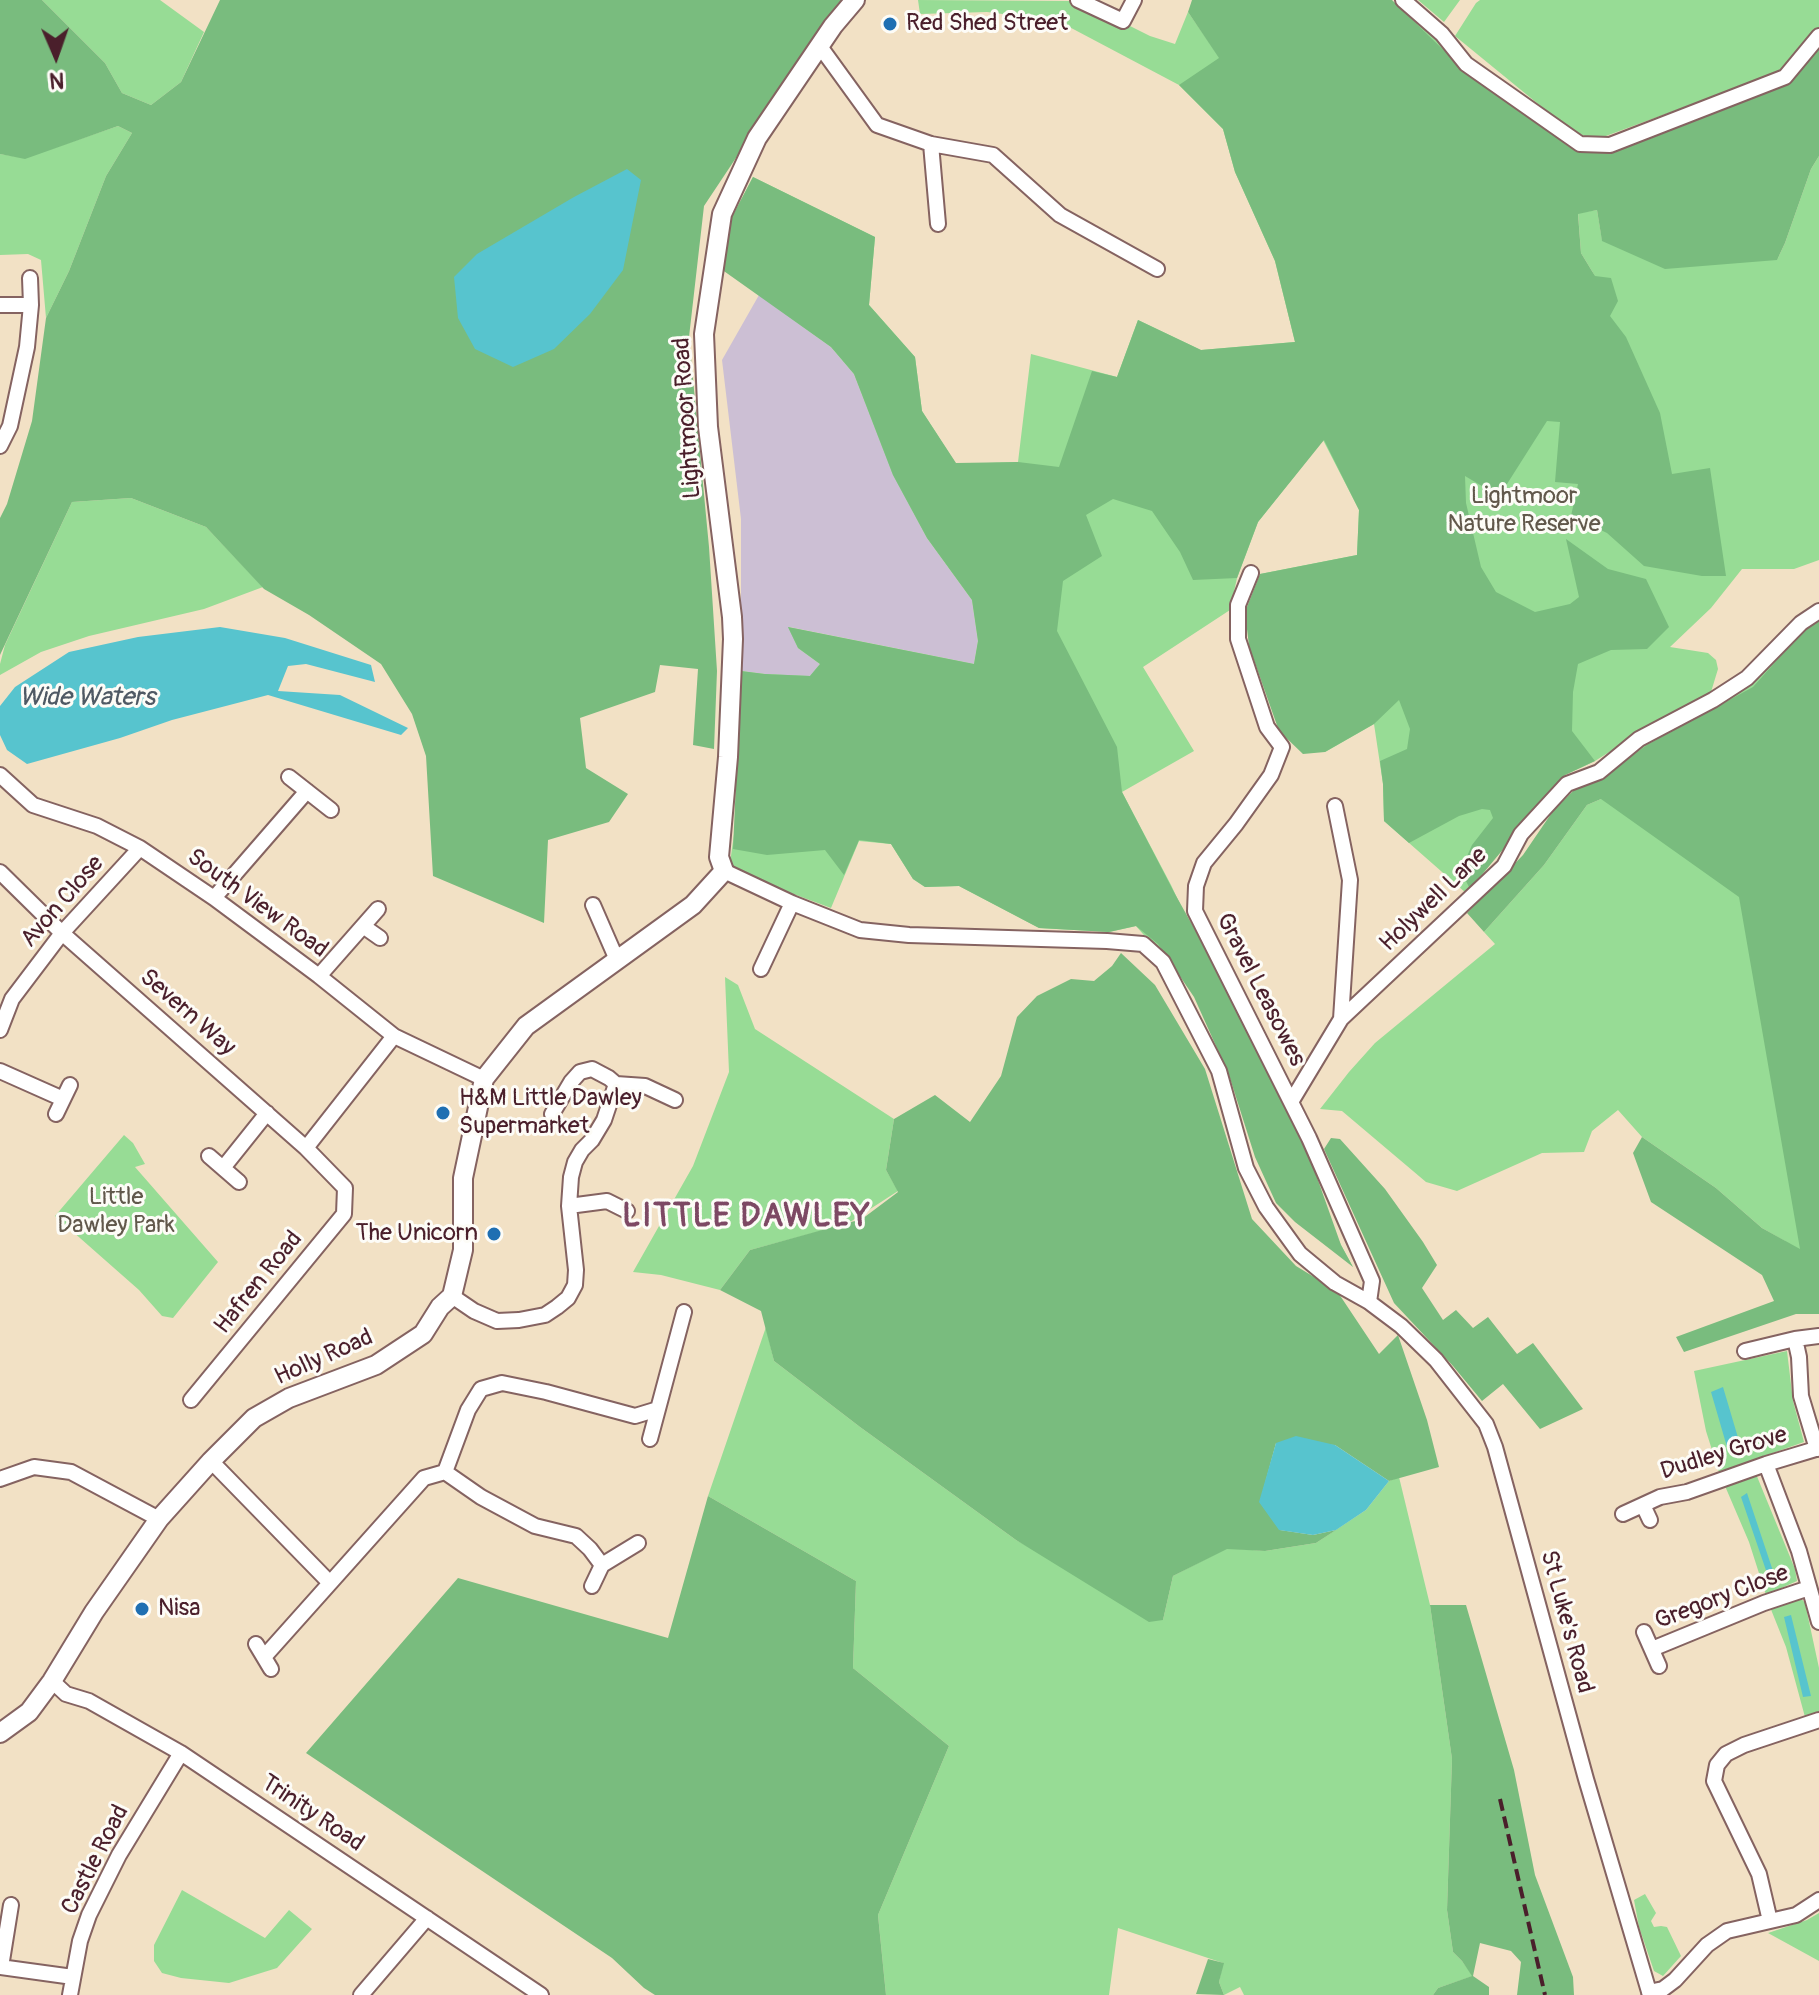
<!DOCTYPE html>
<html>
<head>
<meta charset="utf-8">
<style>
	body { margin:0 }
	#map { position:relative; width:1819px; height:1995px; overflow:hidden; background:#f2e1c5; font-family:Pangolin,sans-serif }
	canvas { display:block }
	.north { position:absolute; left:16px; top:16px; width:80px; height:80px; -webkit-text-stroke:6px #fdfcf7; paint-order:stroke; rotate:178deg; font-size:22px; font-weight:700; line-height:32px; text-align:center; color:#4a1f2b }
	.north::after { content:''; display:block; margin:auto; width:28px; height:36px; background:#4a1f2b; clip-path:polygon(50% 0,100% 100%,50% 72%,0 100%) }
</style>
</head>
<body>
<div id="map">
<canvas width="1819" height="1995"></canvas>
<div class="north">N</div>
</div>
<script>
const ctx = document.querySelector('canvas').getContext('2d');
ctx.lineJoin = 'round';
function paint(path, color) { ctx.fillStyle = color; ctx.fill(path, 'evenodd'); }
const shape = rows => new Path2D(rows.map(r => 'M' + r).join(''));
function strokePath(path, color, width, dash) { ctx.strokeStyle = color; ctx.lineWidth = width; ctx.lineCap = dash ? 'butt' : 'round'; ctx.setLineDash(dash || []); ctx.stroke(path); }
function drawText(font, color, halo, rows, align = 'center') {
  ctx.font = font + ' Pangolin,sans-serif'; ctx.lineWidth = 6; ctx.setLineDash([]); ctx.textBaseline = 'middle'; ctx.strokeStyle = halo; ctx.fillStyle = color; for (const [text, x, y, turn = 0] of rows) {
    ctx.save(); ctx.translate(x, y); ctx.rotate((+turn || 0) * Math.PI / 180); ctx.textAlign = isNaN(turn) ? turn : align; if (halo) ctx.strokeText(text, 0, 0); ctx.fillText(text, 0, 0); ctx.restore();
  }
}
const industrial = shape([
	[759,295,831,347,854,374,893,474,927,538,972,600,978,641,974,664,789,627,798,648,820,664,811,677,765,674,741,671,741,519,722,360]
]);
const green = shape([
	[42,0,160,0,204,32,181,82,151,105,122,93,105,63],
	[918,0,1070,1,1125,29,1128,25,1150,36,1175,44,1188,12,1220,58,1388,0,1441,43,1456,71,1570,148,1616,151,1699,128,1746,95,1720,94,1595,140,1570,130,1455,36,1476,3,1480,0,1819,0,1819,141,1777,260,1785,243,1811,169,1819,156,1819,560,1794,569,1742,569,1711,608,1670,647,1708,653,1716,660,1718,669,1711,692,1660,720,1595,761,1565,775,1466,893,1384,821,1383,784,1374,724,1325,752,1249,646,1260,574,1357,555,1359,510,1323,440,1258,522,1237,578,1230,610,1143,667,1194,751,1122,792,1171,885,1341,1245,1353,1267,1260,1153,1198,997,1136,926,1109,932,1039,928,959,886,925,887,913,879,891,844,859,841,831,908,729,870,743,770,741,671,765,674,810,676,820,664,798,648,788,627,974,664,978,641,972,600,927,538,893,475,854,374,831,347,731,275,732,217,753,177,875,237,869,305,915,357,922,411,956,464,1018,462,1031,354,1117,377,1138,320,1201,350,1295,342,1275,261,1235,172,1223,129,1179,85,1058,21,987,12,920,14],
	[1599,175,1602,240,1597,210,1578,213,1581,253,1595,276,1556,224],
	[1418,0,1460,0,1444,22],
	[118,126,132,133,106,176,69,271,46,318,41,260,28,254,0,255,0,154,25,158],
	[131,498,206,527,263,587,204,609,89,636,41,652,0,675,0,664,5,645,72,502],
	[1806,618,1819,632,1819,1314,1785,1241,1762,1228,1716,1188,1642,1137,1618,1110,1592,1131,1584,1152,1542,1153,1457,1191,1426,1182,1342,1111,1320,1109,1349,1072,1375,1043,1495,944,1484,932,1544,865,1587,805,1601,799,1599,772,1747,678],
	[725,977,738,985,755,1029,894,1119,886,1170,898,1191,847,1224,750,1250,720,1290,661,1275,633,1272,693,1166,729,1072],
	[124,1135,133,1143,145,1164,135,1167,218,1262,173,1318,162,1316,139,1290,55,1216],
	[766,1327,774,1361,860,1427,1016,1540,1163,1620,1173,1576,1227,1548,1265,1551,1316,1543,1366,1510,1389,1481,1399,1477,1430,1605,1452,1759,1447,1910,1453,1952,1462,1961,1473,1976,1438,1988,1433,1995,1244,1995,1240,1987,1224,1995,1219,1982,1223,1963,1118,1928,1109,1995,886,1995,878,1915,949,1746,853,1668,856,1581,708,1496],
	[1787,1351,1793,1401,1804,1442,1719,1472,1706,1431,1694,1371],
	[1756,1474,1795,1569,1797,1581,1766,1595,1749,1542,1725,1486],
	[1799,1596,1805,1603,1819,1668,1819,1713,1805,1717,1786,1647,1770,1607],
	[182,1890,265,1938,289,1910,312,1929,277,1968,229,1983,181,1978,162,1973,154,1961,154,1945],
	[1645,1894,1656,1913,1651,1921,1654,1927,1661,1926,1667,1927,1681,1956,1663,1976,1654,1971,1639,1927,1634,1900],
	[1819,1913,1819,1961,1768,1933,1807,1920]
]);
const forest = shape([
	[0,0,42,0,105,63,122,93,151,105,181,82,220,0,845,0,825,24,704,206,689,337,709,547,717,671,714,749,693,745,698,669,660,665,655,692,580,718,586,768,628,794,609,822,548,840,544,923,433,876,426,756,412,714,381,664,309,615,264,589,206,527,131,498,72,502,0,655,0,518,7,504,32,421,46,318,69,271,106,176,132,133,118,126,25,159,0,154],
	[1192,0,1392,0,1465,71,1571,148,1617,151,1790,80,1819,45,1819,156,1811,169,1785,243,1777,260,1665,269,1602,241,1597,210,1578,214,1581,253,1595,276,1611,278,1618,301,1610,316,1626,337,1660,413,1672,474,1710,468,1726,576,1702,576,1644,566,1607,533,1571,516,1578,484,1555,482,1560,422,1547,421,1507,484,1492,492,1465,476,1466,503,1481,567,1496,592,1535,612,1570,604,1579,597,1566,539,1608,569,1646,579,1669,627,1647,649,1611,650,1578,664,1573,692,1572,731,1595,761,1565,775,1470,889,1464,877,1464,863,1472,845,1493,818,1490,810,1482,809,1459,816,1409,843,1384,821,1383,784,1380,761,1407,749,1410,729,1399,700,1374,724,1325,752,1303,754,1279,731,1249,646,1245,612,1260,574,1357,555,1359,510,1324,440,1258,522,1237,578,1193,580,1180,552,1152,511,1113,499,1086,515,1102,556,1063,581,1057,631,1117,747,1122,792,1175,894,1232,996,1303,1138,1341,1245,1353,1267,1295,1222,1276,1203,1255,1157,1229,1075,1194,997,1158,944,1136,926,1109,932,1039,928,959,886,925,887,913,879,891,844,859,840,844,875,825,850,767,855,733,849,741,671,765,674,810,676,820,664,798,648,788,627,974,664,978,641,972,600,927,538,893,475,854,374,831,347,721,269,732,217,753,177,875,237,869,305,915,357,922,411,956,463,1018,462,1059,467,1092,371,1117,377,1138,320,1201,350,1295,342,1275,261,1235,172,1223,129,1179,85,1219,58,1188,12],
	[1819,620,1819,1314,1796,1314,1684,1352,1676,1337,1774,1301,1762,1275,1651,1202,1633,1153,1642,1137,1716,1188,1762,1228,1800,1249,1739,897,1601,799,1587,805,1544,865,1484,932,1467,913,1523,855,1553,811,1575,789,1600,779,1647,745,1753,687,1804,630],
	[1121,953,1155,985,1205,1069,1252,1219,1296,1266,1337,1291,1379,1354,1398,1335,1427,1420,1439,1467,1389,1481,1335,1445,1276,1443,1260,1502,1280,1530,1313,1535,1336,1530,1316,1543,1265,1551,1227,1549,1173,1576,1163,1620,1149,1622,1016,1540,860,1427,774,1361,761,1311,720,1290,750,1250,862,1219,898,1192,886,1170,894,1119,935,1095,970,1122,1001,1076,1017,1017,1037,996,1071,979,1094,981,1112,966],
	[1331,1138,1340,1139,1385,1189,1423,1242,1437,1265,1422,1288,1443,1320,1456,1310,1473,1328,1488,1317,1517,1354,1533,1343,1583,1409,1540,1429,1503,1384,1482,1401,1453,1366,1394,1303,1324,1149],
	[708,1496,856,1581,853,1668,949,1746,878,1915,886,1995,655,1995,644,1988,612,1958,306,1753,458,1578,668,1638],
	[1430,1605,1466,1605,1514,1770,1535,1875,1573,1977,1574,1995,1517,1995,1521,1962,1511,1951,1480,1943,1473,1976,1489,1987,1489,1995,1433,1995,1438,1988,1472,1976,1462,1961,1453,1952,1447,1910,1452,1759],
	[1208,1959,1224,1963,1219,1982,1224,1995,1196,1994]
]);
const water = shape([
	[627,169,641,180,623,270,590,314,554,349,513,367,475,349,458,318,454,277,477,254,574,197],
	[220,627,285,638,371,665,375,682,306,664,288,666,278,691,340,695,408,728,401,735,268,695,172,720,120,738,27,764,7,750,0,735,0,706,15,687,69,652,138,637],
	[1723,1387,1739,1441,1727,1447,1711,1392],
	[1296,1436,1335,1445,1389,1481,1366,1510,1336,1530,1313,1535,1279,1530,1259,1502,1276,1443],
	[1747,1493,1777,1583,1771,1585,1741,1497],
	[1791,1615,1811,1696,1803,1697,1784,1617]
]);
const minor = shape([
	[1078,0,1123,21,1134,0],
	[1403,0,1442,34,1466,64,1580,144,1610,145,1785,77,1819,36],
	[819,45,877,125,931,144,993,155,1060,215,1157,269],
	[931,144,938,224],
	[1,305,31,305],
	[0,446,10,426,27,347,31,305,30,278],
	[1251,573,1238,605,1238,639,1267,727,1282,747,1271,775,1236,824,1204,863,1196,886,1195,911,1309,1138,1372,1281,1369,1302],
	[0,775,33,805,97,826,140,848,214,898,319,976,394,1036,484,1079],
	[289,777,331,810],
	[1335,806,1350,880,1341,1019],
	[724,871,792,903,860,930,909,935,1107,941,1143,944,1163,962,1219,1071,1246,1168,1266,1207,1300,1254,1335,1283,1369,1302,1401,1326,1436,1360,1486,1424,1495,1447,1586,1779,1650,1995],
	[0,872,62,933,306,1148,345,1188,344,1214,191,1400],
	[214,898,307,791],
	[593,905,617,960],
	[363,926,380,938],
	[761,969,792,903],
	[319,976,378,909],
	[0,1030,12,999,62,933,140,848],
	[0,1071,63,1099],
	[616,1084,645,1086,675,1100],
	[1291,1102,1341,1019,1504,866,1521,834,1567,784,1599,772,1639,739,1713,700,1747,678,1801,623,1819,611],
	[56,1114,70,1085],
	[306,1148,394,1036],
	[209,1156,239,1182],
	[223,1168,267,1113],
	[569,1206,607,1201,627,1211],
	[452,1296,474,1311,497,1321,519,1320,545,1315,557,1307,568,1298,575,1285,576,1270,569,1206,571,1177,575,1162,582,1150,592,1140,604,1120,616,1084,609,1078,592,1069,580,1072,571,1082,552,1114],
	[1795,1339,1799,1357,1801,1396,1817,1449],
	[1745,1351,1795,1339,1819,1336],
	[650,1439,684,1312],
	[211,1461,330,1583],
	[1766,1464,1799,1551,1819,1622],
	[445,1472,481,1497,535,1526,576,1536,590,1549,602,1565],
	[0,1479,34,1467,71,1472,159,1519],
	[1643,1505,1650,1520],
	[1623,1514,1660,1497,1687,1492,1766,1464,1819,1448],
	[592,1586,602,1565,638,1543],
	[1644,1632,1659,1666],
	[256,1644,271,1669],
	[1652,1649,1764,1603,1809,1588],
	[264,1657,424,1478,445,1472,468,1410,481,1389,502,1383,546,1392,635,1416,658,1409],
	[52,1681,66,1694,89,1701,181,1753,541,1995],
	[1770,1921,1759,1874,1714,1781,1717,1765,1726,1754,1744,1745,1819,1720],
	[0,1967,73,1977],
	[1,1967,11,1905],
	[1649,1992,1663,1989,1675,1980,1707,1945,1727,1931,1796,1915,1819,1900],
	[70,1995,80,1941,89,1915,119,1855,181,1753],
	[361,1995,427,1918]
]);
const tertiary = shape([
	[0,1733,29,1712,52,1681,94,1612,159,1519,211,1461,254,1418,289,1398,376,1365,423,1334,440,1307,452,1296,463,1250,463,1178,484,1079,526,1026,693,905,724,871,719,857,728,757,733,639,732,617,708,427,704,334,722,214,757,138,833,26,855,0]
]);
const rail = shape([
	[1500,1799,1545,1995]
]);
const markers = [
	[890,24,8,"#1f6fb2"],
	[443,1113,8,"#1f6fb2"],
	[494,1234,8,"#1f6fb2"],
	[142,1609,8,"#1f6fb2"]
];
const poiNames = [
	["Red Shed Street",906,24],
	["H&M Little Dawley",459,1099],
	["Supermarket",459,1127],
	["The Unicorn",478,1234,"right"],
	["Nisa",158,1609]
];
const streetNames = [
	["Lightmoor Road",688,418,-94],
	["Holywell Lane",1434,900,-44],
	["Avon Close",63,902,-49],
	["South View Road",257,904,36],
	["Gravel Leasowes",1260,990,63],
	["Severn Way",187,1013,41],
	["Hafren Road",259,1283,-51],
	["Holly Road",324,1358,-24],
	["Dudley Grove",1724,1454,-17],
	["Gregory Close",1722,1598,-21],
	["St Luke's Road",1566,1622,75],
	["Trinity Road",312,1814,34],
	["Castle Road",96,1860,-63]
];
const parkNames = [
	["Lightmoor",1524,497],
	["Nature Reserve",1524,525],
	["Little",116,1198],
	["Dawley Park",116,1226]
];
const waterNames = [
	["Wide Waters",87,698]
];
const districtNames = [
	["LITTLE DAWLEY",747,1218]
];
paint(industrial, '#ccbfd4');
paint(green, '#97dc95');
paint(forest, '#79bc7e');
paint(water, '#57c4ce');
strokePath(minor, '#856361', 18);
strokePath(tertiary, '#856361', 22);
strokePath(minor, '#fff', 14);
strokePath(tertiary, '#fff', 18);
strokePath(rail, '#4a1f2b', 4, [12, 6]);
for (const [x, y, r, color] of markers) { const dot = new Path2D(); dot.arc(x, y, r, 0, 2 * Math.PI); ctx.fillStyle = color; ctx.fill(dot); strokePath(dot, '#fdfcf7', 3); }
drawText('24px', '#4a1f2b', '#fdfcf7', poiNames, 'left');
drawText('24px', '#4a1f2b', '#fdfcf7', streetNames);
drawText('24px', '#61584b', '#fdfcf7', parkNames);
drawText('italic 26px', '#4f5964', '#fdfcf7', waterNames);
ctx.letterSpacing = '2px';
drawText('bold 32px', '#7d4964', '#fdfcf7', districtNames);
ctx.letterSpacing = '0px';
</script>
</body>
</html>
